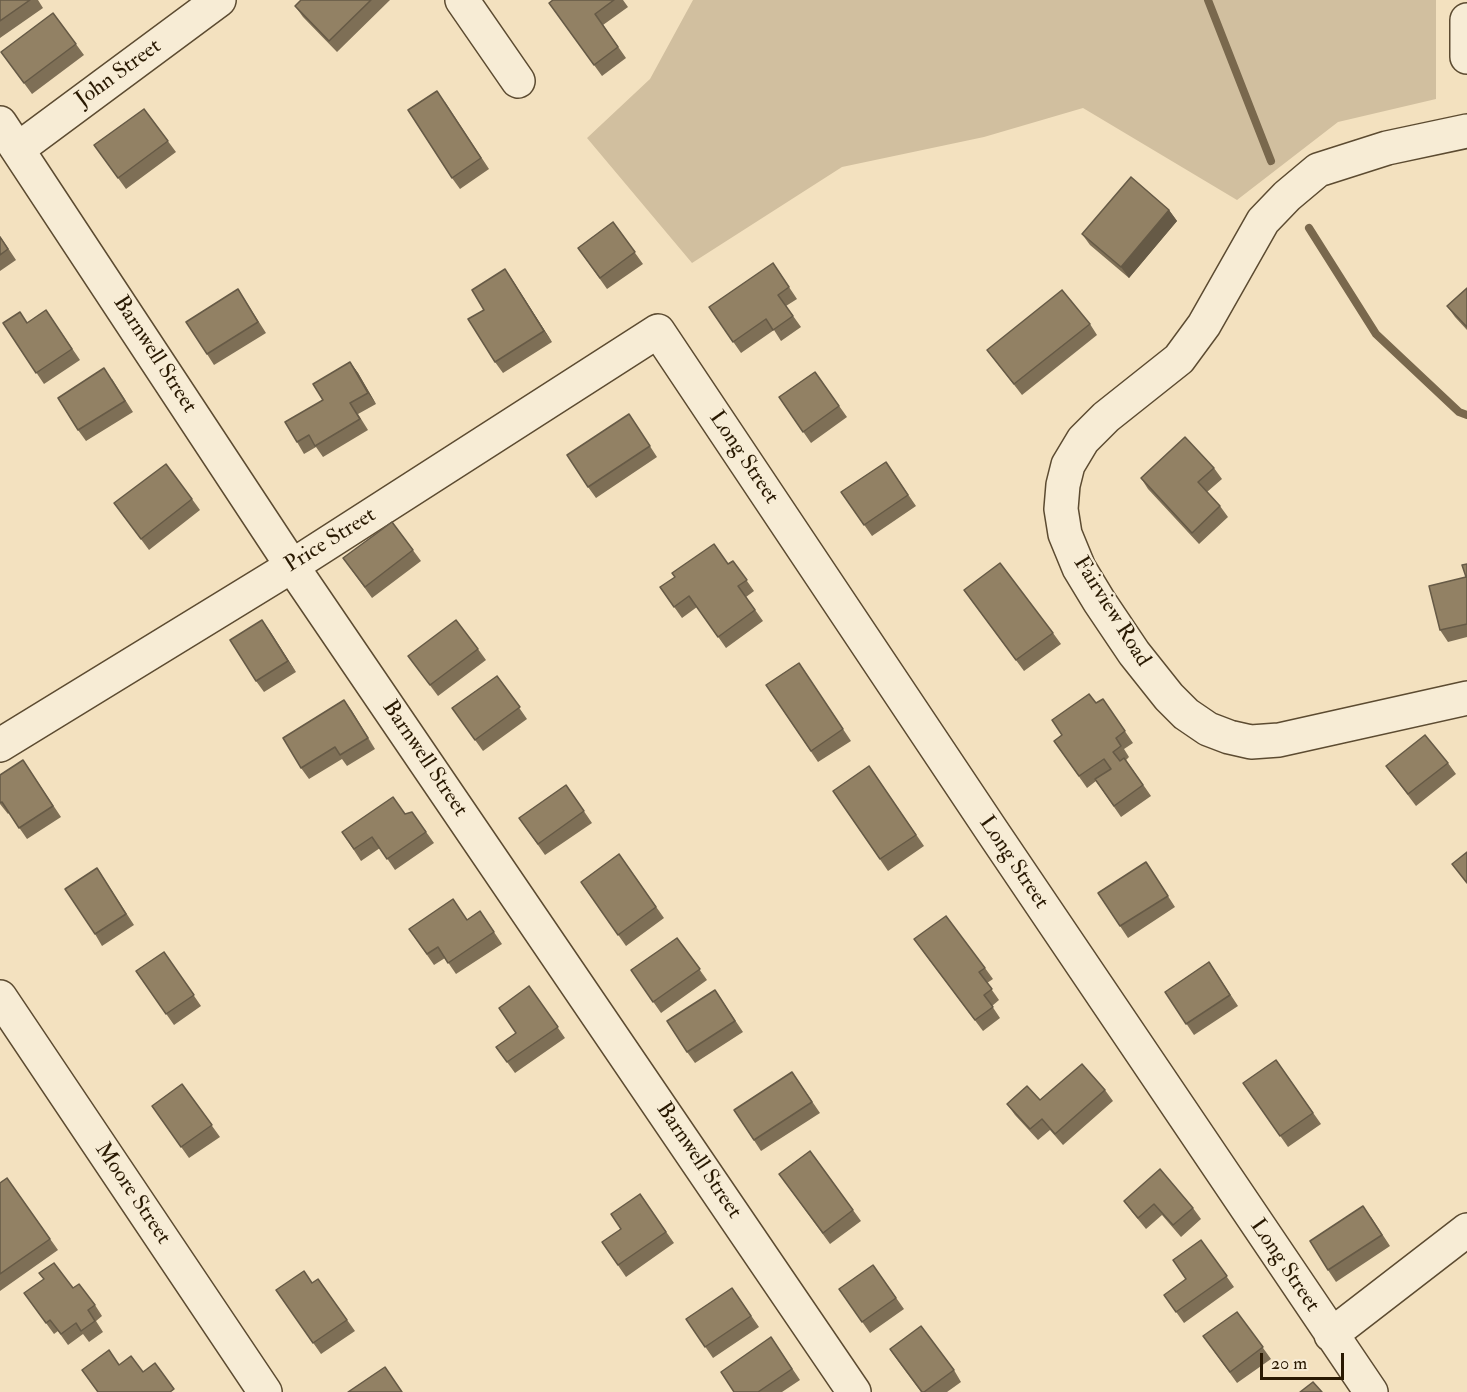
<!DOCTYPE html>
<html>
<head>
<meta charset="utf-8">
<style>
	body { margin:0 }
	#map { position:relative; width:1467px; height:1392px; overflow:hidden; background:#f3e1bf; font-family:"IM FELL Double Pica",serif }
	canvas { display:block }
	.scale { position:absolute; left:1260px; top:1353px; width:84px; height:27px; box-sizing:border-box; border:3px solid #291902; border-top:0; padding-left:8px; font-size:18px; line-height:21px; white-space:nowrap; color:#291902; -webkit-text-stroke:4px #f7ecd5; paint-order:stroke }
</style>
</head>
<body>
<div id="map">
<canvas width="1467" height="1392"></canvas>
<div class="scale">20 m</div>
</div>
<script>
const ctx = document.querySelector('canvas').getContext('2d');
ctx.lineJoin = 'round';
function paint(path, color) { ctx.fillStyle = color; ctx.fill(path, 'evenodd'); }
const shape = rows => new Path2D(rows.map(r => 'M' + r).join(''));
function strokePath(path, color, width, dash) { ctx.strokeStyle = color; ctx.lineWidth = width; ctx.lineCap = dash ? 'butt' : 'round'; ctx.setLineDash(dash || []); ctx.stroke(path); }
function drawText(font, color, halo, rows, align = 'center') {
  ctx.font = font + ' "IM FELL Double Pica",serif'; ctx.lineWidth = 4.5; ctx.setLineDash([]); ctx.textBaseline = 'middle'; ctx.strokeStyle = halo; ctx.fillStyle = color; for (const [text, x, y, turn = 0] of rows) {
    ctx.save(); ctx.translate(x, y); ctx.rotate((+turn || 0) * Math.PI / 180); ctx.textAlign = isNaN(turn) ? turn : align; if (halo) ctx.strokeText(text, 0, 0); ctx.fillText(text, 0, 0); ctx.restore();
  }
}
const green = shape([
	[693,0,1436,0,1436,99,1338,122,1237,200,1083,108,984,137,842,167,692,263,587,138,650,79]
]);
const stream = shape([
	[1208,0,1271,161],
	[1309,228,1376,334,1459,412,1467,415]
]);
const street = shape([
	[462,0,518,81],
	[1467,20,1467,57],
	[0,123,292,566,854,1392],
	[1467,131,1387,148,1318,170,1287,196,1263,221,1204,325,1179,359,1106,417,1083,440,1068,465,1063,485,1061,509,1065,534,1079,568,1099,601,1134,653,1169,697,1186,714,1208,729,1229,737,1251,742,1279,740,1467,698],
	[18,149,219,0],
	[0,745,292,566,658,331,992,831,1371,1392],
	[0,997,265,1392],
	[1331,1335,1467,1230]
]);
const wall = shape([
	[0,0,38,0,43,8,0,38],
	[301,0,390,0,337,52,303,17,295,6],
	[553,0,623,0,628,7,603,25,626,58,602,76,549,3],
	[53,13,84,55,32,94,1,52],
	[445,102,489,169,460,189,452,178],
	[144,109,176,152,126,189,94,145],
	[1169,210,1177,221,1129,278,1090,245,1082,234],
	[613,222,643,264,607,289,578,248],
	[0,236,16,260,0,271],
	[773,263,797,299,786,306,801,327,781,341,774,330,741,353,709,307],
	[513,281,552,342,503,373,495,362,484,310],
	[1467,288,1467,330,1455,317,1447,306],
	[238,289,266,333,214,365,207,354],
	[46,310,80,360,44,384,3,323,27,323],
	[1090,324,1097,335,1022,395,987,350],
	[350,362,358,373,376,404,358,414,368,430,323,457,316,447,304,454,297,442,323,400],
	[815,372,847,417,811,443,779,397],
	[112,379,133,412,86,441,78,430],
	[629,414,657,457,596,498,588,487],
	[886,462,916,506,872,536,841,492],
	[1214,468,1222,479,1207,492,1220,506,1228,517,1199,544,1148,489,1141,478],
	[192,499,200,510,149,550,114,503],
	[392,522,421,561,372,598,343,558],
	[733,561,754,591,746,597,763,621,726,648,697,607,682,618,660,587,728,564],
	[1467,564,1467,637,1448,642,1440,630,1466,577],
	[972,601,1053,633,1061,644,1024,671],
	[262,620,296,672,264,692,256,681],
	[478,649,486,660,438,696,408,656],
	[799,663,851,741,818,762,766,685],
	[497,676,527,719,483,751,452,708],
	[1103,699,1133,743,1124,749,1129,757,1126,760,1151,796,1121,817,1096,781,1087,788,1054,741,1062,735,1096,703],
	[344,700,375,749,347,766,342,759,309,779,301,768],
	[23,760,61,817,27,839,9,813,8,814,0,804],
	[1448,763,1456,774,1416,806,1386,766],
	[869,766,924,846,888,871,833,791],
	[566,785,592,823,545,855,519,818],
	[412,812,434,843,395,870,380,848,361,861,342,832],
	[619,854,664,918,626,946,581,882],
	[1146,862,1175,907,1128,938,1098,893],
	[97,868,134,925,102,946,95,934],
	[480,911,502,944,456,974,445,958,434,965,409,929,468,919],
	[677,938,707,980,661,1013,631,970],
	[922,950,985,968,993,979,987,983,999,1000,992,1006,1000,1018,983,1031],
	[164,952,201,1006,174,1025,136,971],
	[1209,962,1238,1006,1194,1035,1165,992],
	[529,986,565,1038,515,1073,496,1047,516,1033],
	[715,990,743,1032,695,1063,687,1052],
	[1276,1060,1321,1124,1288,1147,1243,1083],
	[792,1072,820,1113,761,1151,734,1110],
	[182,1084,220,1137,189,1158,152,1106],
	[1105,1090,1113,1101,1063,1145,1050,1130,1038,1140,1015,1115,1007,1104,1040,1100],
	[810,1151,861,1221,830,1244,779,1174],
	[7,1178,58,1250,0,1291,0,1183],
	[640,1194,674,1243,626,1277,602,1242,621,1229],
	[1124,1201,1193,1208,1201,1219,1181,1237,1162,1215,1146,1229,1132,1212],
	[1371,1217,1390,1246,1336,1282,1328,1270],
	[1201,1240,1234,1287,1184,1323,1164,1295,1186,1279],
	[873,1265,904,1309,870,1333,839,1289],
	[318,1279,355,1331,321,1354,276,1290,313,1283],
	[73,1288,95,1305,102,1316,96,1321,103,1332,89,1342,83,1334,68,1345,58,1331,54,1334,24,1293],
	[732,1288,759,1327,713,1358,686,1319],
	[1237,1312,1271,1359,1237,1383,1203,1336],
	[771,1337,800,1380,782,1392,734,1392],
	[890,1350,954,1370,961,1382,947,1392,921,1392]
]);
const shadedWall = shape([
	[1169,210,1177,221,1129,278,1121,267],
	[505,269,513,281,552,342,544,331],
	[350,362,358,373,376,404,368,393],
	[262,620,270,631,296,672,288,661],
	[344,700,352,711,375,749,368,738]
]);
const building = shape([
	[0,0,30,0,0,21,0,0],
	[301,0,371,0,329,41,295,6,301,0],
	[553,0,614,0,595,14,618,47,594,65,549,3,553,0],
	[53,13,76,44,24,83,1,52,53,13],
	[437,91,481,158,452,178,408,110,437,91],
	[144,109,168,141,118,178,94,145,144,109],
	[1131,177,1169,210,1121,267,1082,234,1131,177],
	[613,222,635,252,600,278,578,248,613,222],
	[0,237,8,249,0,255,0,237],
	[773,263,789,287,778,295,793,316,773,330,766,319,733,342,709,307,773,263],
	[505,269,544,331,495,362,468,319,484,310,472,290,505,269],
	[1467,288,1467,327,1447,306,1467,288],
	[238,289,258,322,207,354,186,322,238,289],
	[1062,290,1090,324,1014,384,987,350,1062,290],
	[46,310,72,349,36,373,3,323,20,312,27,323,46,310],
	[350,362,368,393,350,403,360,419,315,446,309,435,297,442,285,422,323,400,313,384,350,362],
	[104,368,125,401,78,430,58,398,104,368],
	[815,372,839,406,803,432,779,397,815,372],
	[629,414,650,446,588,487,567,455,629,414],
	[1185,437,1214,468,1198,482,1220,506,1192,533,1141,478,1185,437],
	[886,462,908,495,864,525,841,492,886,462],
	[166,464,192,499,141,539,114,503,166,464],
	[392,522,413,550,365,587,343,558,392,522],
	[714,544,728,564,733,561,747,580,738,586,755,610,718,637,689,596,674,607,660,587,675,577,672,573,714,544],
	[1000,563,1053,633,1016,660,964,590,1000,563],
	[1467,564,1467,624,1440,630,1429,586,1466,577,1462,565,1467,564],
	[262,620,288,661,256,681,230,640,262,620],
	[456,620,478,649,430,685,408,656,456,620],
	[799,663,843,729,811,751,766,685,799,663],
	[497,676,520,707,475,740,452,708,497,676],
	[1089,694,1096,703,1103,699,1125,731,1116,738,1121,746,1113,752,1120,761,1124,758,1143,785,1114,806,1095,779,1111,769,1104,759,1079,776,1054,741,1062,735,1052,720,1089,694],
	[344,700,368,738,340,755,335,747,301,768,283,738,344,700],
	[1425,735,1448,763,1408,794,1386,766,1425,735],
	[23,760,53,806,19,828,2,802,0,803,0,775,23,760],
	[869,766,916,835,880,859,833,791,869,766],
	[566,785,584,811,538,844,519,818,566,785],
	[393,797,405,814,412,812,426,832,387,859,372,837,354,849,342,832,393,797],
	[1467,852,1467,883,1452,864,1467,852],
	[619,854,656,907,618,935,581,882,619,854],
	[1146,862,1168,896,1120,926,1098,893,1146,862],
	[97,868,126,914,95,934,65,889,97,868],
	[453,899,467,920,480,911,494,932,448,963,438,947,427,954,409,929,453,899],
	[946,916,985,968,979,972,992,989,984,995,993,1007,975,1020,914,939,946,916],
	[677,938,700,969,653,1002,631,970,677,938],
	[164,952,194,995,166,1014,136,971,164,952],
	[1209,962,1230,995,1186,1024,1165,992,1209,962],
	[529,986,558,1027,507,1062,496,1047,516,1033,499,1008,529,986],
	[715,990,735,1021,687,1052,667,1021,715,990],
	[1276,1060,1313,1113,1280,1136,1243,1083,1276,1060],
	[1082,1064,1105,1090,1055,1134,1042,1119,1030,1129,1007,1104,1027,1086,1040,1100,1082,1064],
	[792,1072,812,1102,754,1140,734,1110,792,1072],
	[182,1084,212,1125,181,1147,152,1106,182,1084],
	[810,1151,853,1210,823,1233,779,1174,810,1151],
	[1160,1169,1193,1208,1173,1225,1154,1204,1138,1218,1124,1201,1160,1169],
	[7,1178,50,1239,0,1274,0,1183,7,1178],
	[640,1194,666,1232,618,1265,602,1242,621,1229,611,1214,640,1194],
	[1363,1206,1382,1235,1328,1270,1310,1241,1363,1206],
	[1201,1240,1227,1276,1176,1312,1164,1295,1186,1279,1173,1260,1201,1240],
	[54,1263,73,1288,79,1284,95,1305,88,1310,95,1321,81,1331,76,1323,61,1334,50,1320,46,1323,24,1293,44,1279,39,1273,54,1263],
	[873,1265,896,1298,862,1322,839,1289,873,1265],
	[304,1271,312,1283,318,1279,347,1320,313,1343,276,1290,304,1271],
	[732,1288,751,1316,705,1347,686,1319,732,1288],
	[1237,1312,1263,1347,1230,1372,1203,1336,1237,1312],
	[921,1326,954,1370,924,1392,922,1392,890,1349,921,1326],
	[771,1337,792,1369,758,1392,734,1392,721,1372,771,1337],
	[109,1350,119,1365,131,1356,143,1372,155,1363,174,1389,170,1392,98,1392,82,1370,109,1350],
	[385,1367,402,1392,348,1392,385,1367],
	[1313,1382,1322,1392,1300,1392,1313,1382]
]);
const streetNames = [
	["John Street",119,74,-36],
	["Barnwell Street",154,355,57],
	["Long Street",743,458,56],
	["Price Street",331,541,-32],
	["Fairview Road",1111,612,58],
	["Barnwell Street",424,759,56],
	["Long Street",1013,863,56],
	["Barnwell Street",698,1161,56],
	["Moore Street",132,1194,56],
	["Long Street",1284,1266,56]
];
paint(green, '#d1bf9f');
strokePath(stream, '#79684d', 8);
strokePath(street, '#5c4b31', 36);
strokePath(street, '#f7ecd5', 33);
paint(wall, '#7e6f56');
paint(shadedWall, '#665a46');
paint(building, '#928164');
strokePath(building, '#665a46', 1.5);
drawText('22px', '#291902', '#f7ecd5', streetNames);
</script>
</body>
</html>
